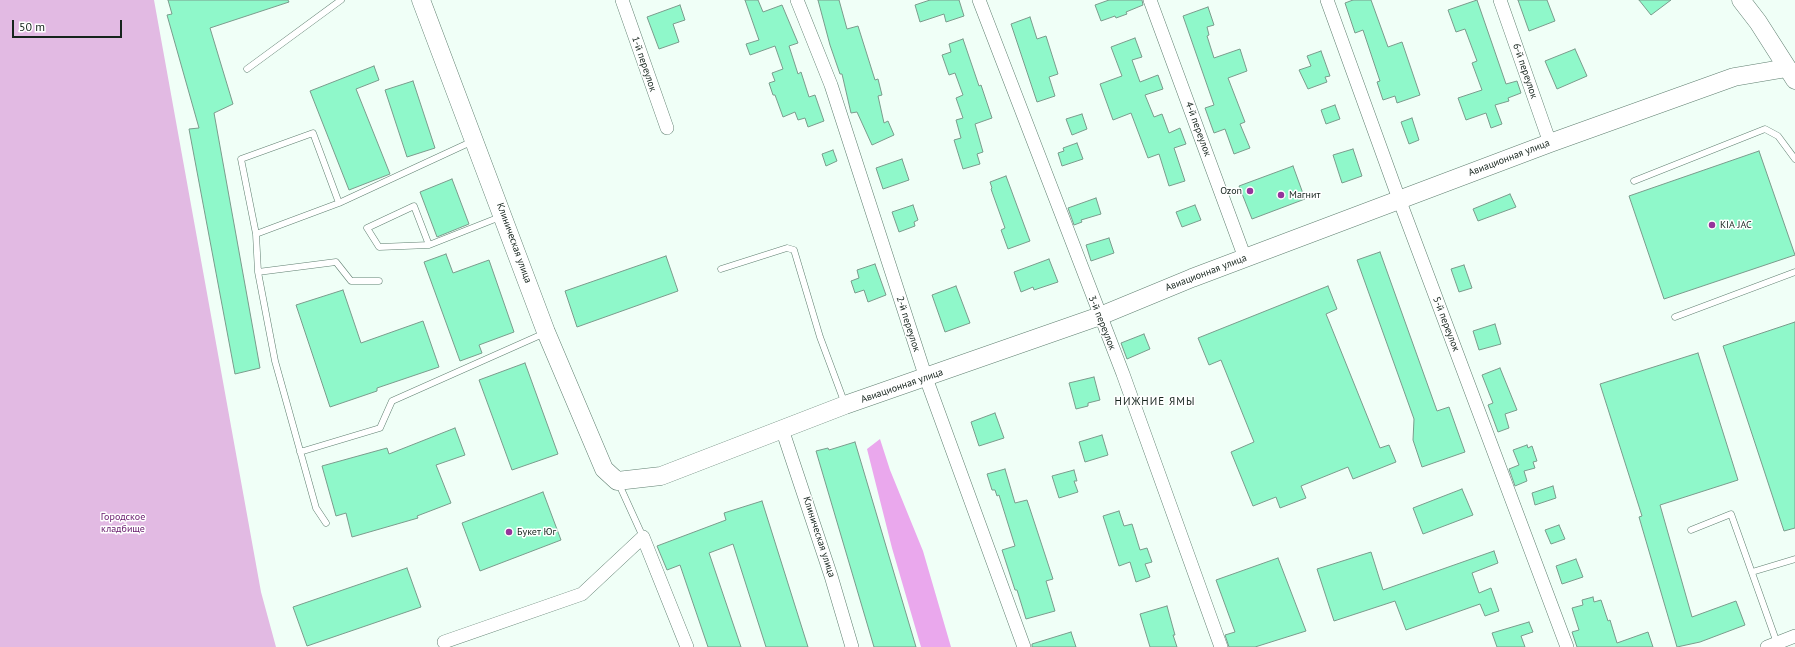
<!DOCTYPE html>
<html>
<head>
<meta charset="utf-8">
<style>
	body { margin:0 }
	#map { position:relative; width:1795px; height:647px; overflow:hidden; background:#f0fff7; font-family:"PT Sans",sans-serif }
	canvas { display:block }
	.scale { position:absolute; left:12px; top:20px; width:110px; height:18px; box-sizing:border-box; border:2px solid #16241d; border-top:0; padding-left:5px; font-size:12px; line-height:14px; white-space:nowrap; color:#16241d; -webkit-text-stroke:3px #fff; paint-order:stroke }
</style>
</head>
<body>
<div id="map">
<canvas width="1795" height="647"></canvas>
<div class="scale">50 m</div>
</div>
<script>
const ctx = document.querySelector('canvas').getContext('2d');
ctx.lineJoin = 'round';
function paint(path, color) { ctx.fillStyle = color; ctx.fill(path, 'evenodd'); }
const shape = rows => new Path2D(rows.map(r => 'M' + r).join(''));
function strokePath(path, color, width, dash) { ctx.strokeStyle = color; ctx.lineWidth = width; ctx.lineCap = dash ? 'butt' : 'round'; ctx.setLineDash(dash || []); ctx.stroke(path); }
function drawText(font, color, halo, rows, align = 'center') {
  ctx.font = font + ' "PT Sans",sans-serif'; ctx.lineWidth = 3; ctx.setLineDash([]); ctx.textBaseline = 'middle'; ctx.strokeStyle = halo; ctx.fillStyle = color; for (const [text, x, y, turn = 0] of rows) {
    ctx.save(); ctx.translate(x, y); ctx.rotate((+turn || 0) * Math.PI / 180); ctx.textAlign = isNaN(turn) ? turn : align; if (halo) ctx.strokeText(text, 0, 0); ctx.fillText(text, 0, 0); ctx.restore();
  }
}
const green = shape([
	[0,0,154,0,261,592,276,647,0,647]
]);
const forest = shape([
	[880,439,890,470,923,551,951,647,921,647,892,548,867,449]
]);
const building = shape([
	[168,0,288,0,289,2,210,28,233,104,214,113,260,368,235,374,189,129,199,128,167,15,172,14,168,0],
	[745,0,758,0,763,12,782,5,798,43,789,46,798,74,801,72,809,97,815,95,824,121,808,127,805,118,798,120,795,112,783,117,775,95,773,95,769,83,775,81,772,73,783,69,775,46,750,55,746,44,759,40,745,0],
	[818,0,839,0,847,29,858,26,875,80,878,79,882,95,878,96,884,123,888,121,894,135,872,145,857,112,851,113,842,74,840,74,830,45,818,0],
	[930,0,959,0,964,16,946,22,944,14,920,22,915,5,930,0],
	[1109,0,1142,0,1143,5,1126,12,1127,14,1116,18,1115,16,1101,21,1095,5,1109,0],
	[1353,0,1371,0,1388,47,1402,42,1420,95,1397,103,1395,96,1383,100,1377,82,1380,81,1363,30,1355,33,1345,3,1353,0],
	[1477,0,1506,84,1517,81,1521,93,1508,98,1509,101,1495,105,1502,124,1491,128,1486,113,1466,120,1458,98,1482,90,1472,63,1477,61,1465,29,1456,32,1448,10,1477,0],
	[1518,0,1547,0,1555,21,1529,31,1518,0],
	[1639,0,1671,0,1651,15,1639,0],
	[680,5,685,20,673,24,679,42,659,49,647,17,680,5],
	[1208,7,1214,25,1207,27,1209,35,1207,36,1214,58,1240,49,1247,71,1228,78,1245,122,1240,124,1250,148,1234,154,1225,129,1214,133,1205,108,1214,105,1183,16,1208,7],
	[1030,17,1037,39,1046,36,1058,74,1049,77,1055,96,1037,102,1011,24,1030,17],
	[1135,38,1142,57,1132,60,1140,82,1158,75,1163,89,1145,95,1154,117,1162,114,1169,133,1180,128,1186,144,1174,148,1185,181,1169,186,1159,154,1148,158,1131,113,1113,120,1100,84,1122,76,1111,47,1135,38],
	[963,39,979,86,981,85,992,118,975,124,983,152,977,154,980,164,963,169,954,140,961,138,956,120,963,118,956,98,963,95,955,73,949,75,942,55,951,52,949,44,963,39],
	[1575,49,1587,76,1557,89,1545,61,1575,49],
	[1321,51,1330,76,1325,77,1327,82,1308,89,1299,70,1311,66,1307,56,1321,51],
	[374,66,379,80,356,89,390,174,349,190,310,91,374,66],
	[413,81,435,148,407,157,385,90,413,81],
	[1335,105,1340,119,1326,124,1321,110,1335,105],
	[1082,114,1087,129,1072,135,1066,119,1082,114],
	[1412,118,1419,140,1409,144,1401,122,1412,118],
	[1077,143,1083,159,1062,166,1058,153,1064,151,1063,148,1077,143],
	[1353,149,1362,176,1342,183,1333,155,1353,149],
	[833,150,837,161,826,166,822,154,833,150],
	[1759,151,1795,255,1664,299,1629,196,1759,151],
	[902,159,909,180,883,189,876,168,902,159],
	[1293,166,1305,199,1252,219,1239,186,1293,166],
	[1006,176,1030,241,1008,249,1001,230,1005,228,991,189,992,188,990,182,1006,176],
	[452,179,469,224,437,237,420,192,452,179],
	[1510,194,1516,207,1478,221,1473,209,1510,194],
	[1096,198,1101,214,1081,220,1082,222,1074,225,1068,208,1096,198],
	[913,205,918,220,914,222,915,226,899,232,892,212,913,205],
	[1195,205,1201,220,1182,227,1176,212,1195,205],
	[1109,238,1114,253,1091,261,1086,245,1109,238],
	[1380,252,1437,411,1449,407,1465,452,1422,467,1413,440,1414,419,1357,260,1380,252],
	[446,254,453,273,489,260,514,332,479,345,482,353,460,361,424,262,446,254],
	[666,256,678,291,577,327,565,291,666,256],
	[1049,259,1058,282,1034,290,1033,287,1021,292,1014,272,1049,259],
	[875,264,886,295,868,302,864,290,855,293,851,281,859,278,857,270,875,264],
	[1464,265,1472,288,1459,292,1451,269,1464,265],
	[956,286,970,323,945,332,932,295,956,286],
	[1328,286,1337,309,1326,314,1380,448,1389,445,1396,462,1353,479,1348,467,1301,486,1306,498,1280,508,1276,497,1253,506,1231,452,1254,442,1221,360,1209,365,1198,338,1328,286],
	[343,290,361,343,423,321,439,367,377,388,377,391,330,407,296,305,343,290],
	[1795,322,1795,528,1784,531,1723,346,1795,322],
	[1495,324,1501,344,1479,350,1473,331,1495,324],
	[1144,334,1150,349,1127,359,1121,343,1144,334],
	[1698,353,1738,480,1660,505,1692,617,1736,601,1745,625,1700,642,1677,647,1639,517,1642,516,1600,384,1698,353],
	[525,363,558,454,512,470,479,380,525,363],
	[1500,368,1517,410,1505,414,1509,428,1498,432,1488,405,1493,403,1482,375,1500,368],
	[1094,377,1100,400,1088,403,1088,406,1076,409,1069,383,1094,377],
	[995,413,1004,438,979,446,971,422,995,413],
	[455,428,465,455,436,465,451,503,417,516,418,518,352,537,346,513,336,516,322,466,387,448,389,454,455,428],
	[1102,435,1108,455,1085,462,1079,442,1102,435],
	[855,442,916,647,874,647,816,451,828,448,829,450,855,442],
	[1527,445,1528,448,1532,446,1537,461,1533,462,1535,468,1524,471,1527,481,1515,486,1509,469,1519,465,1513,450,1527,445],
	[1005,469,1015,503,1027,500,1053,579,1046,581,1055,611,1026,619,1017,590,1015,590,1002,550,1015,546,999,495,997,496,995,490,992,490,987,474,1005,469],
	[1074,470,1077,481,1074,481,1078,492,1059,498,1052,476,1074,470],
	[1553,486,1556,498,1535,505,1532,493,1553,486],
	[1462,489,1473,515,1423,534,1413,508,1462,489],
	[543,492,561,540,480,571,462,523,543,492],
	[762,501,808,647,766,647,733,544,709,553,741,647,708,647,680,565,667,570,657,546,726,520,724,513,762,501],
	[1119,511,1124,526,1132,524,1140,550,1147,548,1152,562,1145,564,1150,577,1136,582,1130,562,1119,566,1103,516,1119,511],
	[1559,525,1565,539,1551,544,1545,530,1559,525],
	[1494,551,1498,563,1472,573,1479,593,1491,588,1499,611,1485,616,1480,604,1406,630,1395,601,1334,621,1317,569,1371,552,1383,590,1494,551],
	[1278,558,1306,631,1255,647,1229,647,1225,635,1235,632,1216,580,1278,558],
	[1576,559,1583,577,1562,584,1556,566,1576,559],
	[407,568,421,607,307,646,293,607,407,568],
	[1593,597,1594,602,1601,600,1608,621,1610,620,1617,643,1648,632,1653,647,1577,647,1572,632,1579,630,1572,608,1583,605,1582,600,1593,597],
	[1167,606,1175,635,1173,635,1177,647,1150,647,1140,614,1167,606],
	[1529,622,1533,632,1521,636,1525,647,1497,647,1492,633,1529,622],
	[1071,632,1076,647,1032,647,1032,644,1071,632]
]);
const lane = shape([
	[247,69,341,0],
	[1634,181,1765,129,1778,136,1795,159],
	[256,234,241,159,313,133,339,203],
	[429,245,414,206,367,228,379,247,429,245,500,217],
	[721,269,787,248,794,250,820,337,845,404],
	[258,272,336,262,351,281,379,281],
	[1675,317,1795,272],
	[300,452,380,428,392,401,545,333],
	[618,482,643,537],
	[326,523,316,508,275,361,258,272,256,234,339,203,473,141],
	[1691,530,1731,514,1777,643],
	[1752,572,1795,559]
]);
const street = shape([
	[622,0,667,128],
	[797,0,831,85,926,378,1024,647],
	[979,0,1123,374,1221,647],
	[1150,0,1245,258],
	[1327,0,1399,199,1567,647],
	[1500,0,1550,143],
	[782,429,831,576,852,647],
	[444,642,582,594,643,537,687,647],
	[1767,647,1795,636]
]);
const secondary = shape([
	[421,0,546,332,604,469,617,481,661,476,845,405,1100,316,1192,278,1550,143,1734,77,1787,68],
	[1741,0,1758,22,1795,80]
]);
const markers = [
	[1250,191,4,"#95349b"],
	[1281,195,4,"#95349b"],
	[1712,225,4,"#95349b"],
	[509,532,4,"#95349b"]
];
const streetNames = [
	["1-й переулок",644,64,71],
	["6-й переулок",1525,71,71],
	["4-й переулок",1198,129,70],
	["Авиационная улица",1509,158,-21],
	["Клиническая улица",514,243,70],
	["Авиационная улица",1206,273,-21],
	["3-й переулок",1102,323,68],
	["2-й переулок",908,324,72],
	["5-й переулок",1446,324,69],
	["Авиационная улица",902,386,-19],
	["Клиническая улица",819,537,72]
];
const poiNames = [
	["Ozon",1242,191,"right"],
	["Магнит",1289,195],
	["KIA JAC",1720,225],
	["Букет Юг",517,532]
];
const parkNames = [
	["Городское",123,517],
	["кладбище",123,529]
];
const neighbourhoodNames = [
	["НИЖНИЕ ЯМЫ",1155,402]
];
paint(green, '#e2bae3');
paint(forest, '#eaa8ed');
paint(building, '#8ff8ca');
strokePath(building, '#7a9c8c', 1);
strokePath(lane, '#5f7f70', 7);
strokePath(street, '#5f7f70', 14);
strokePath(secondary, '#5f7f70', 19);
strokePath(lane, '#fff', 6);
strokePath(street, '#fff', 13);
strokePath(secondary, '#fff', 18);
for (const [x, y, r, color] of markers) { const dot = new Path2D(); dot.arc(x, y, r, 0, 2 * Math.PI); ctx.fillStyle = color; ctx.fill(dot); strokePath(dot, '#fff', 1.5); }
drawText('10px', '#16241d', '#fff', streetNames);
drawText('10px', '#16241d', '#fff', poiNames, 'left');
drawText('10px', '#641669', '#fff', parkNames);
ctx.letterSpacing = '1px';
drawText('11px', '#16241d', '#fff', neighbourhoodNames);
ctx.letterSpacing = '0px';
</script>
</body>
</html>
